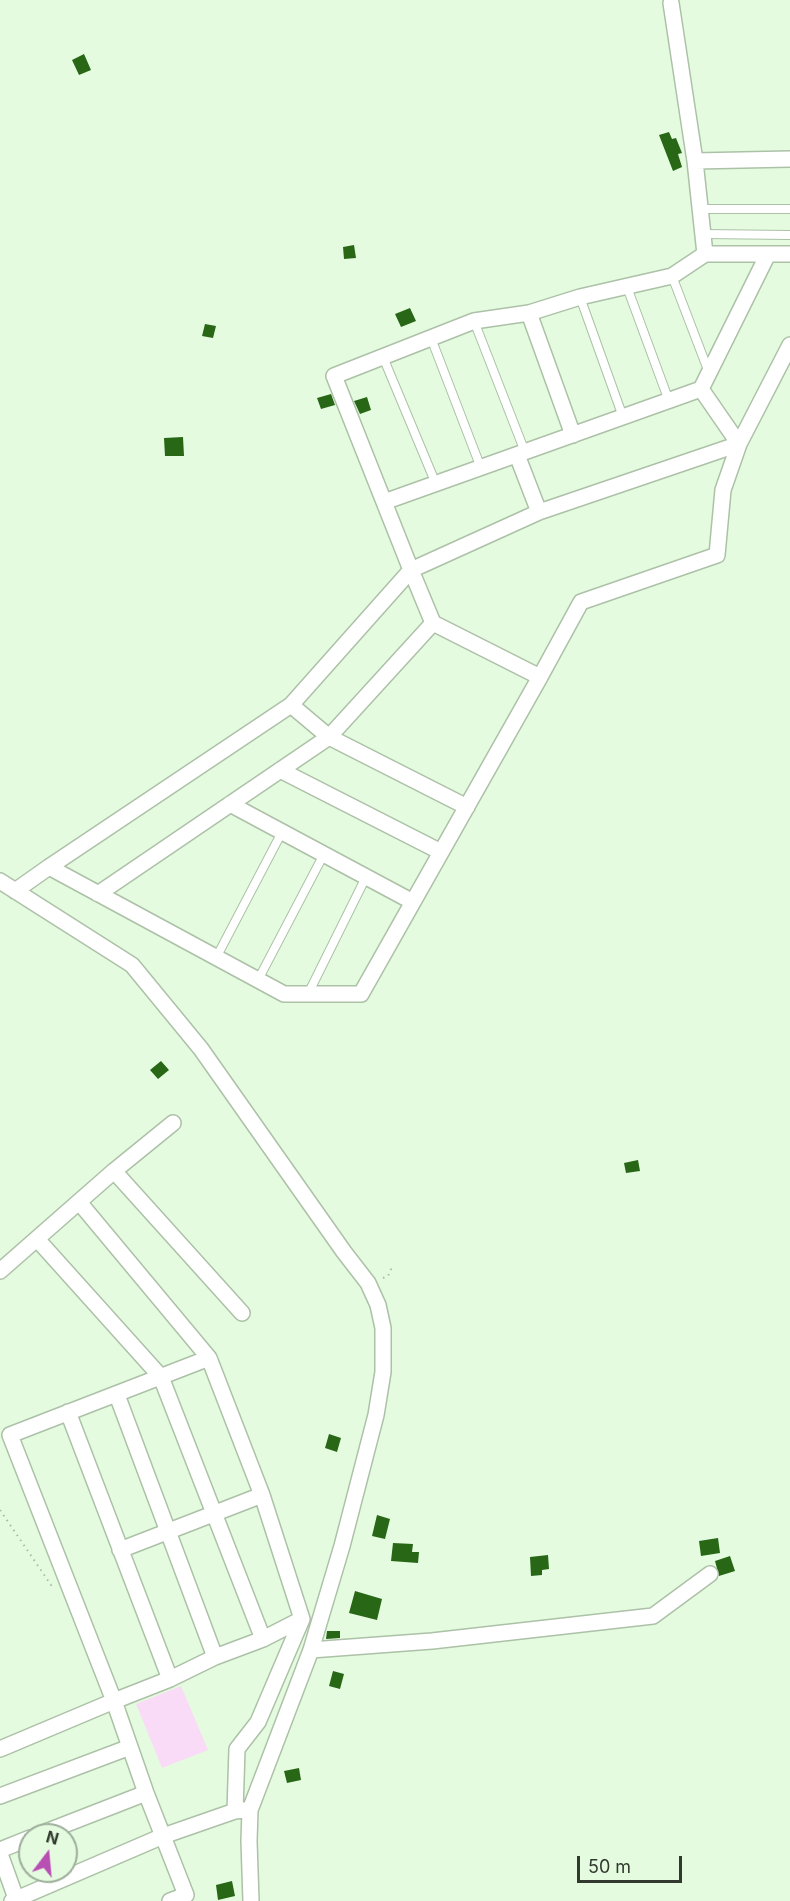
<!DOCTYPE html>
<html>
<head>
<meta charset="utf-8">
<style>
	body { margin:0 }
	#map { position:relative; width:790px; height:1901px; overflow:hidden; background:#e5fbe0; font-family:Inter,sans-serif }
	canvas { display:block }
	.north { position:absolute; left:18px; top:1823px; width:60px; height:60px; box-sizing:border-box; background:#e5fbe0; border:2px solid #9dae9a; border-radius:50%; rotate:16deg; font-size:16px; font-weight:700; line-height:24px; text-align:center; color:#323a30 }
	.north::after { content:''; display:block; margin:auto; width:21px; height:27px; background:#b850b3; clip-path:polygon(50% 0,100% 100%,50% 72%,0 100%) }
	.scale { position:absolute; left:577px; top:1856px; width:105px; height:27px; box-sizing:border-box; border:3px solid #323a30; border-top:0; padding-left:8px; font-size:18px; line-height:21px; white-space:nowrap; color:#323a30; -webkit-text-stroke:4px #e5fbe0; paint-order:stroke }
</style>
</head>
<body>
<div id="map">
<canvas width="790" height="1901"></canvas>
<div class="north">N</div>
<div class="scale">50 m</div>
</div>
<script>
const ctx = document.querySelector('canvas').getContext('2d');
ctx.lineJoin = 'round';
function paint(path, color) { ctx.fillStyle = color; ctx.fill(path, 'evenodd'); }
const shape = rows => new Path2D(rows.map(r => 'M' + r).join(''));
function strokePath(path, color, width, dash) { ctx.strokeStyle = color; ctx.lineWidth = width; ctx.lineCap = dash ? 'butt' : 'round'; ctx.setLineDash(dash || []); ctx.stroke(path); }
const green = shape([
	[181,1686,208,1750,162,1768,136,1704]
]);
const building = shape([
	[84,54,91,70,79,75,72,60],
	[669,132,672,139,676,138,682,153,678,154,682,167,673,171,659,135],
	[354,245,356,258,344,259,343,247],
	[410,308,416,321,401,327,395,314],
	[205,324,216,326,213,338,202,336],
	[331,394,335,405,321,409,317,398],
	[367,397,371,410,360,414,354,401],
	[183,437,184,456,165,456,164,438],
	[161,1061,169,1070,158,1079,150,1070],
	[638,1160,640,1171,626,1173,624,1163],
	[329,1434,341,1438,337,1452,325,1448],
	[377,1515,390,1519,385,1539,372,1536],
	[718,1538,720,1553,701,1556,699,1541],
	[393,1543,413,1544,412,1552,419,1552,418,1563,391,1561],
	[548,1555,549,1569,542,1570,542,1575,531,1576,530,1557],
	[730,1556,735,1571,719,1576,715,1561],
	[355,1591,382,1599,377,1620,349,1613],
	[327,1631,340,1631,340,1638,326,1639],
	[333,1671,344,1674,340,1689,329,1686],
	[299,1768,301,1780,287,1783,284,1771],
	[232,1881,235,1896,218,1900,216,1885]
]);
const path = shape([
	[383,1278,388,1276,393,1265],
	[0,1510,51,1585,53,1584]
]);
const lane = shape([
	[699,209,790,209],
	[703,234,790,235],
	[672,276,708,370],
	[627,287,669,401],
	[580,297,623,417],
	[474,321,525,452],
	[431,338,481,468],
	[383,357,436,484],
	[216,958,282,832],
	[258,980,324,854],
	[308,994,366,877]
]);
const street = shape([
	[671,3,695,161,705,254],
	[695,161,790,159],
	[790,254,705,254,672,276,580,297,529,313,474,321,334,376,411,570,433,623,540,677,361,994,284,994,49,867,291,705,411,570,539,512,739,444,790,345],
	[529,313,573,435],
	[517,455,539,512],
	[384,502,701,389,768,254],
	[540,677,581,602,717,555,723,490,739,444,701,389],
	[291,705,329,737,467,807],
	[280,770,441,852],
	[230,804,413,902],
	[0,881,132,965,201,1049,344,1252,368,1283,378,1305,383,1328,383,1372,376,1415,342,1546,311,1650,250,1810,249,1841,251,1901],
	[15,891,49,867],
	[98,894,329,737,433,623],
	[114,1171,173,1123],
	[79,1202,209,1358],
	[37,1239,161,1377,263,1639],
	[0,1271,114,1171,242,1313],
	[209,1358,262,1495,302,1619,263,1639,215,1657,170,1679,114,1701,10,1435,209,1358],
	[117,1395,215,1657],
	[68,1412,170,1679],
	[120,1550,262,1495],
	[311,1650,432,1641,653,1616,710,1574],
	[0,1749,114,1701,146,1793,186,1895,170,1901],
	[0,1796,130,1747],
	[244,1810,235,1811,237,1749,258,1722,302,1619],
	[38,1835,146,1793],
	[0,1850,30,1838],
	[0,1854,17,1901],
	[12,1901,163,1836,235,1811]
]);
paint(green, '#fadbf7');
paint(building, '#276716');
strokePath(lane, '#acc1a7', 10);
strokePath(street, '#acc1a7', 18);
strokePath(path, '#aabba6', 2, [1.5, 4.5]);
strokePath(lane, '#fff', 8);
strokePath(street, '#fff', 15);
</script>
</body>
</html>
